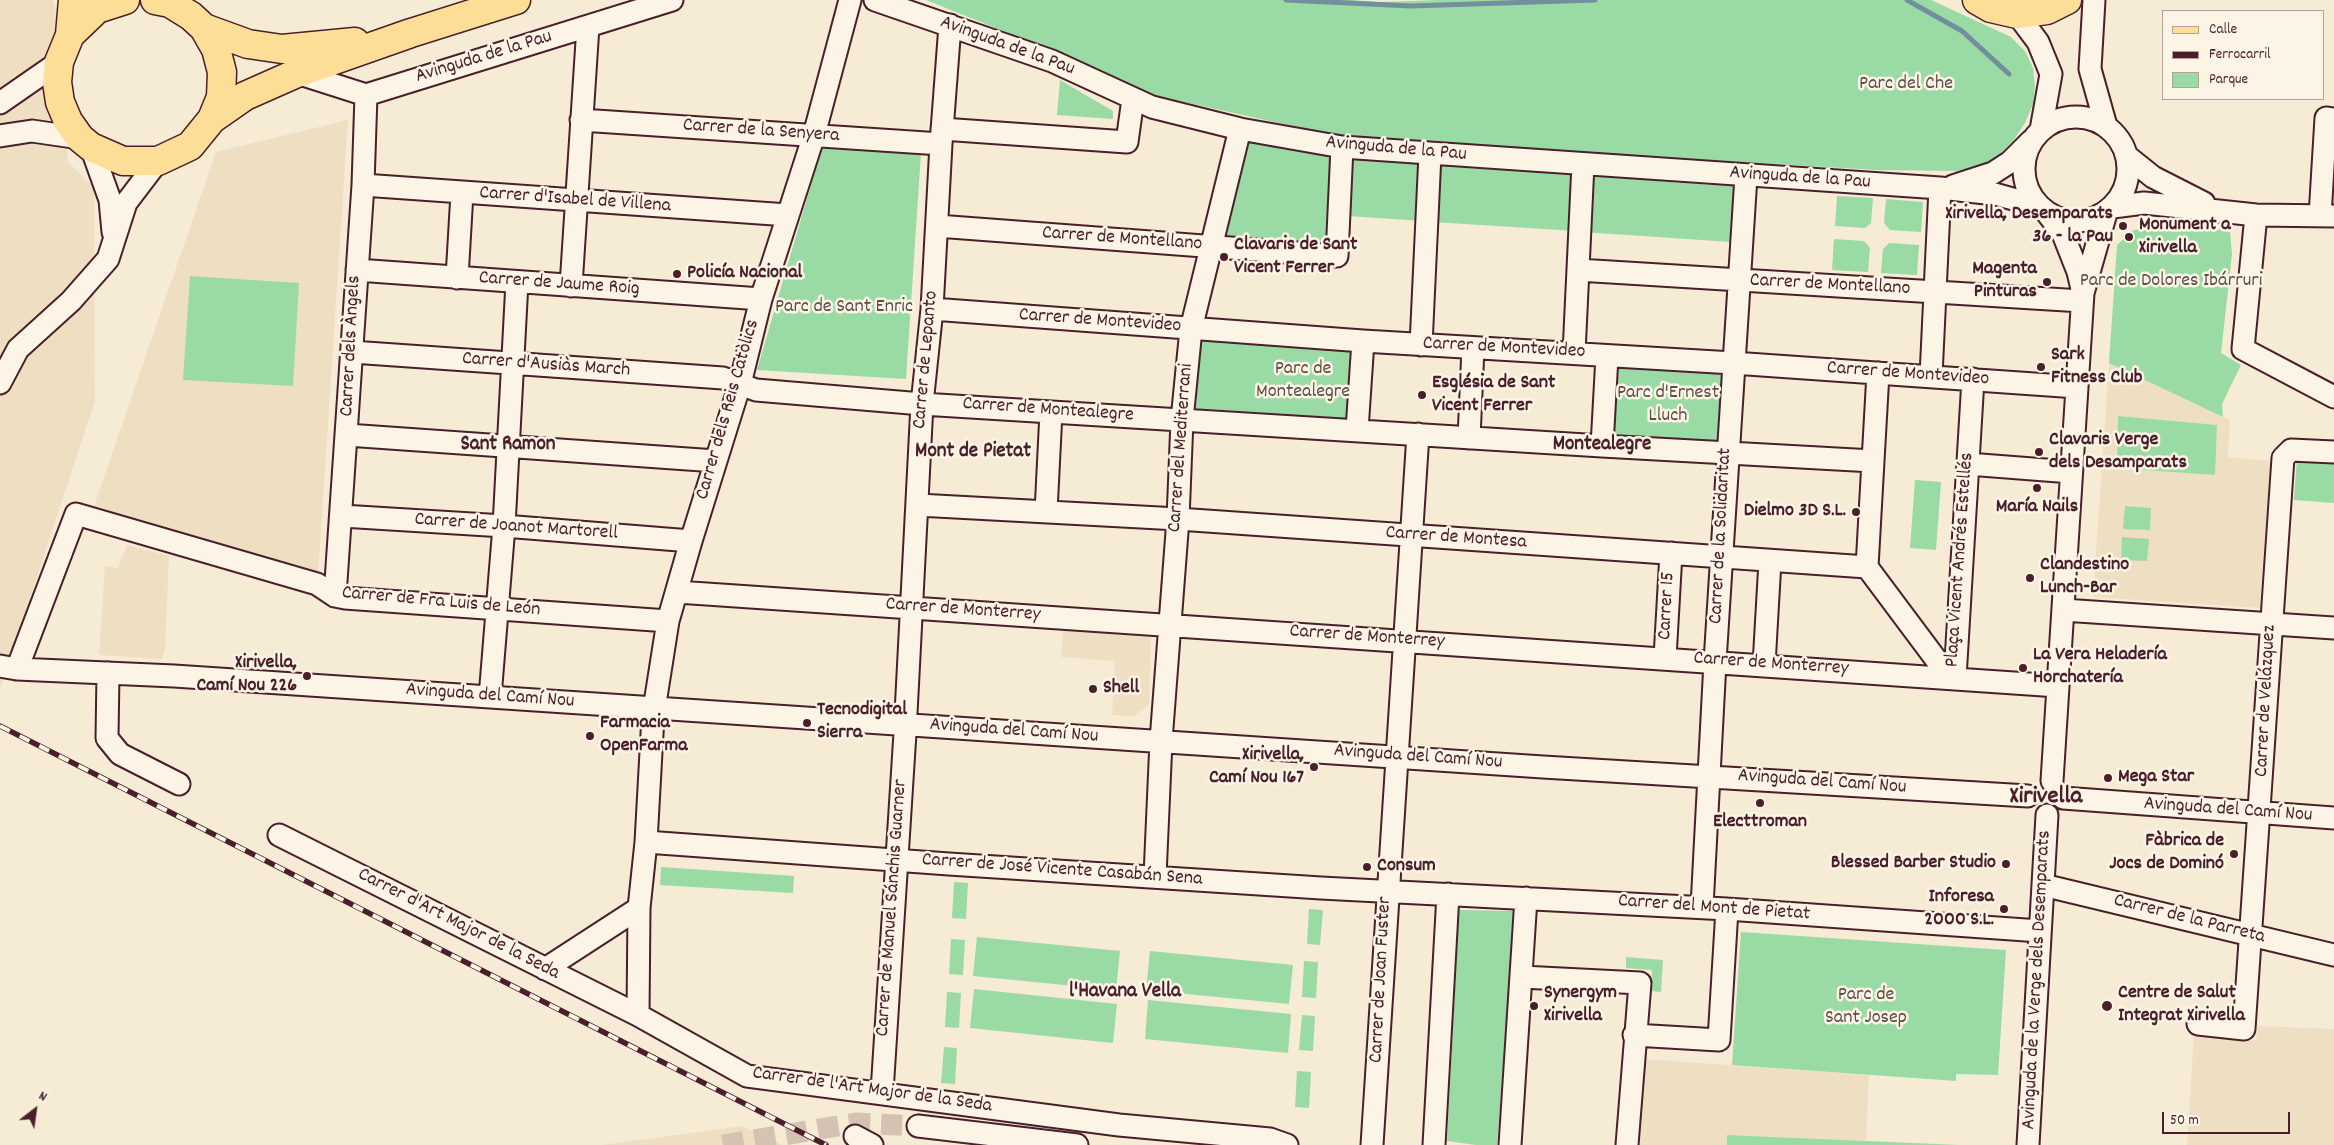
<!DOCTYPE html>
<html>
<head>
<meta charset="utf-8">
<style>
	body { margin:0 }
	#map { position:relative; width:2334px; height:1145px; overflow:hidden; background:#f6ebd5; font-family:Dekko,sans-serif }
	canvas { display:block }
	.legend { position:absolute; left:2162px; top:10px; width:162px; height:90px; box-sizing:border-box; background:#fcf5e5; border:1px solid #b59f9b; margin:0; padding:6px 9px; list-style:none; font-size:15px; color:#4a1f2b }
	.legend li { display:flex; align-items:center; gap:10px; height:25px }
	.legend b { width:25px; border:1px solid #b59f9b }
	.north { position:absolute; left:10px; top:1085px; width:50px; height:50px; -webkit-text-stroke:4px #fcf5e5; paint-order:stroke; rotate:30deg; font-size:14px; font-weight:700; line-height:20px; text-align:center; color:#4a1f2b }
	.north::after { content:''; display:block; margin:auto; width:18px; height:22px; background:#4a1f2b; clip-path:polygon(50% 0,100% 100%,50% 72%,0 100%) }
	.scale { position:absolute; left:2162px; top:1112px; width:128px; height:22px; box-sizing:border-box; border:2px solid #4a1f2b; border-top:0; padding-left:6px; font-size:15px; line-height:18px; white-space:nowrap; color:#4a1f2b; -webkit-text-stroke:4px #fcf5e5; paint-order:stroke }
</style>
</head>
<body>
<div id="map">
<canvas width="2334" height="1145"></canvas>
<ul class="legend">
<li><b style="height:6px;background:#fdde96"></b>Calle</li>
<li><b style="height:6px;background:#4a1f2b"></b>Ferrocarril</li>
<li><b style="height:14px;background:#9adba5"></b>Parque</li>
</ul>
<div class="north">N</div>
<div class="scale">50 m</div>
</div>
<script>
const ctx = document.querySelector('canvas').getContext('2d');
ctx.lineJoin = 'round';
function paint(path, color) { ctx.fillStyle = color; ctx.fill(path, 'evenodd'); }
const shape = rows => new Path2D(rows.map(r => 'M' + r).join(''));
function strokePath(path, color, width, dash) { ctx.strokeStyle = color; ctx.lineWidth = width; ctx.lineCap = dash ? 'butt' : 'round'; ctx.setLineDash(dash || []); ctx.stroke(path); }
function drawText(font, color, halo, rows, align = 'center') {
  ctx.font = font + ' Dekko,sans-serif'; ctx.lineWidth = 5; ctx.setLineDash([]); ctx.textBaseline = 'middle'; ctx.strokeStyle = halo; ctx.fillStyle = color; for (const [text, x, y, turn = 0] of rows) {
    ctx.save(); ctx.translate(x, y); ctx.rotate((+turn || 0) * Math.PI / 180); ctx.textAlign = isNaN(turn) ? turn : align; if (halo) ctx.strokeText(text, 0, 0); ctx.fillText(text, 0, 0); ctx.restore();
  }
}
const built = shape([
	[0,0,53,0,55,7,68,162,94,187,95,401,0,689],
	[348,120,318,575,94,506,216,152],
	[2109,363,2230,420,2228,457,2270,461,2260,608,2093,597],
	[127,545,169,556,165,650,162,659,99,655,105,566,118,568],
	[1063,630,1151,637,1149,704,1135,716,1112,715,1115,661,1061,657],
	[2258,1026,2334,1029,2334,1145,2187,1145,2194,1034,2256,1040],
	[1644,1059,1869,1075,1866,1141,1727,1135,1727,1145,1636,1145],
	[742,1126,783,1145,602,1145,683,1134]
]);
const green = shape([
	[926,0,1350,0,1379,2,1439,0,1931,0,2011,37,2025,51,2033,68,2035,86,2033,104,2025,123,2013,141,1994,160,1977,166,1957,171,1876,170,1351,139,1157,96,1078,61],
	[1060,80,1113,111,1113,119,1057,115],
	[1244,135,1342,148,1329,245,1225,236],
	[822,147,921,153,906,379,757,370],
	[1351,155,1427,160,1423,221,1348,216],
	[1437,161,1451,162,1451,167,1569,174,1570,169,1579,169,1576,231,1433,222],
	[1587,169,1606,171,1605,177,1712,185,1713,178,1734,183,1731,242,1583,232],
	[1837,196,1873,198,1871,223,1865,228,1835,226],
	[1886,199,1923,202,1921,232,1890,230,1884,223],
	[2163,216,2230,232,2232,254,2221,353,2241,365,2222,404,2223,417,2109,363,2117,245,2132,231,2147,226,2159,226],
	[1834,239,1864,241,1870,248,1868,272,1832,270],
	[1889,243,1919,245,1917,275,1881,273,1883,249],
	[190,276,299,283,293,386,183,380],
	[1198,336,1358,347,1353,423,1193,412],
	[1616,365,1723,371,1719,446,1612,440],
	[2118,416,2217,425,2215,475,2117,468],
	[2297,458,2334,461,2334,503,2294,500],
	[1915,480,1941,482,1936,550,1910,548],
	[2125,506,2151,508,2150,530,2123,529],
	[2122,537,2149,539,2147,561,2121,560],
	[661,867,794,876,793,893,660,885],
	[954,882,968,883,966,919,952,918],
	[1309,909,1323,910,1320,945,1307,944],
	[1459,910,1515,911,1497,1145,1476,1145,1447,1141],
	[1741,932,2006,950,1998,1075,1956,1074,1956,1081,1732,1065],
	[977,937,1120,951,1116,990,973,976],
	[951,939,965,940,963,975,949,974],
	[1150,951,1293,965,1289,1004,1146,990],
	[1626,957,1663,960,1661,992,1651,991,1652,970,1626,968],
	[1304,961,1318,962,1316,998,1302,997],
	[974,989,1117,1004,1113,1043,970,1028],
	[947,992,961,993,959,1028,945,1027],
	[1148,1000,1291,1014,1288,1053,1145,1039],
	[1302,1015,1315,1016,1313,1051,1299,1050],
	[944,1047,957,1048,955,1084,941,1083],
	[1297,1071,1311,1072,1309,1108,1295,1107],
	[1727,1135,1866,1141,1959,1145,1727,1145]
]);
const stream = shape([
	[1286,0,1411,6,1595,0],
	[1907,0,1962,31,2009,74]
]);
const minorTunnel = shape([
	[723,1145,856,1123,918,1126]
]);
const minor = shape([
	[875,0,1052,61,1152,107,1240,129,1342,147,1940,188,1995,194,2038,206],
	[2094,0,2090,69,2106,126],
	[2017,14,2038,42,2051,74,2041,130],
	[297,73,366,95,672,0],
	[0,103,59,62],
	'2024 169a52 52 0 1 1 104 0a52 52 0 1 1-104 0Z',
	[581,120,941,144],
	[942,129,1127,142,1133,99],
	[0,136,32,131,80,138],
	[91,147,110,200,113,232],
	[2128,157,2153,177,2204,203],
	[363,185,788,215],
	[1953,186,1993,173,2010,162,2031,141],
	[2113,207,2144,203,2256,215,2334,216],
	[2047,213,2063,234,2078,272,2083,293],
	[2256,215,2243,349,2334,397],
	[2320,216,2326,118,2334,119],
	[937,226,1337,256,1342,147],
	[357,270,761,299],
	[1578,270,2082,301],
	[457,278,462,193],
	[571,286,588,26],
	[932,309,1363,341,1733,363,2077,387],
	[1421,345,1430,154],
	[352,352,723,378,756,390,922,404,1602,446,1873,461],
	[1574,353,1583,164],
	[1878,373,1867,567,1941,666,1955,678],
	[1931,376,1940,188],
	[0,383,18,349,71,301,108,259,126,203,158,161],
	[1357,430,1363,341],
	[347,435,716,461],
	[1469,438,1473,348],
	[1602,446,1607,356],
	[1968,464,2071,472],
	[918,505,1178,519,1867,567],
	[1046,512,1051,412],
	[342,516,504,526,691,541],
	[677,592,2058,686],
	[335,596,363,185,366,95],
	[2063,610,2334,628],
	[1665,658,1671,553],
	[1764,665,1770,561],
	[0,666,17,669,174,676,1543,767,2028,796],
	[17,669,76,514,317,584,335,596,345,598,668,621],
	[108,673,107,738,120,754,179,784],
	[1955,678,1973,379],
	[490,697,504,526,517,282],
	[2052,781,2083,293,2106,213],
	[2063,798,2334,818],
	[279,835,638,1015,747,1076,1119,1125,1270,1139,1287,1145],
	[646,842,949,864,1321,888,1727,909,2040,931],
	[1155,876,1161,741,1178,519,1182,420,1191,329,1240,129],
	[2043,885,2334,955],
	[1702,907,1715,662,1746,176],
	[545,969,639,908],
	[1522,977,1640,983,1627,1145],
	[638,1015,639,908,646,842,653,716,668,621,691,541,740,384,761,299,814,135,850,0],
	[2198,1024,2244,1029,2283,458,2291,450,2334,452],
	[1634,1035,1719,1040,1727,909],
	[882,1092,905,733,922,404,932,309,941,144,950,25],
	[918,1126,1077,1145],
	[855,1136,872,1145],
	[1372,1145,1418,434],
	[1434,1145,1448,894],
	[1510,1145,1526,898],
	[2028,1145,2047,815]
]);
const major = shape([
	[73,0,70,35,59,62,57,82,60,102,68,121,80,138,91,147,123,161,158,161,190,146,212,119,245,96,297,73,411,33,516,0],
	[155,0,170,3,191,16,204,28,216,49,222,72,221,97,212,119],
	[1977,0,1991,8,2017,14,2047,10,2067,0],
	[204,28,248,44,282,49,355,42],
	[70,35,97,9,125,0]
]);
const rail = shape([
	[0,726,826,1145]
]);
const markers = [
	[2123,226,5,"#4a1f2b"],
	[2129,237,5,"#4a1f2b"],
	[1224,257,5,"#4a1f2b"],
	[677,274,5,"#4a1f2b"],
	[2047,282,5,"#4a1f2b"],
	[2041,367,5,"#4a1f2b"],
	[1422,395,5,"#4a1f2b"],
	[2039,452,5,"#4a1f2b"],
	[2037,488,5,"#4a1f2b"],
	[1856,512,5,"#4a1f2b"],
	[2030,578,5,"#4a1f2b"],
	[2023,668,5,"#4a1f2b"],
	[307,676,5,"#4a1f2b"],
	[1093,689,5,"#4a1f2b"],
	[807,723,5,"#4a1f2b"],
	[590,736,5,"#4a1f2b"],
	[1314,767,5,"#4a1f2b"],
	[2108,778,5,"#4a1f2b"],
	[1760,803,5,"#4a1f2b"],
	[2234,854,5,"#4a1f2b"],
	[2006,864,5,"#4a1f2b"],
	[1367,867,5,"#4a1f2b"],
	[2004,909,5,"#4a1f2b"],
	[1534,1006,5,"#4a1f2b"],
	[2107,1006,6,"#4a1f2b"]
];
const streetNames = [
	["Avinguda de la Pau",1007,47,20],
	["Avinguda de la Pau",484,58,-17],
	["Carrer de la Senyera",761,132,4],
	["Avinguda de la Pau",1396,150,5],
	["Avinguda de la Pau",1800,179,4],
	["Carrer d'Isabel de Villena",575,201,4],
	["Carrer de Montellano",1122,240,4],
	["Carrer de Jaume Roig",559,285,4],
	["Carrer de Montellano",1830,286,3],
	["Carrer de Montevideo",1100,322,4],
	["Carrer dels Àngels",352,346,-87],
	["Carrer de Montevideo",1504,349,3],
	["Carrer de Lepanto",927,360,-85],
	["Carrer d'Ausiàs March",546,366,4],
	["Carrer de Montevideo",1908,375,4],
	["Carrer dels Reis Catòlics",729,410,-74],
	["Carrer de Montealegre",1048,411,4],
	["Carrer del Mediterrani",1182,448,-86],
	["Carrer de Joanot Martorell",516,528,4],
	["Carrer de la Solidaritat",1722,536,-87],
	["Carrer de Montesa",1456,539,4],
	["Plaça Vicent Andrés Estellés",1961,560,-86],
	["Carrer de Fra Luis de León",441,603,5],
	["Carrer 15",1668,606,-87],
	["Carrer de Monterrey",963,611,4],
	["Carrer de Monterrey",1367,638,4],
	["Carrer de Monterrey",1771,665,4],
	["Avinguda del Camí Nou",490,697,4],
	["Carrer de Velázquez",2267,701,-87],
	["Avinguda del Camí Nou",1014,732,4],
	["Avinguda del Camí Nou",1418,758,4],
	["Avinguda del Camí Nou",1822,783,4],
	["Avinguda del Camí Nou",2228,811,4],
	["Carrer de José Vicente Casabán Sena",1062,871,4],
	["Carrer de Manuel Sánchis Guarner",893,908,-86],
	["Carrer del Mont de Pietat",1714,909,4],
	["Carrer de la Parreta",2189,920,14],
	["Carrer d'Art Major de la Seda",458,925,27],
	["Carrer de Joan Fuster",1382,980,-87],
	["Avinguda de la Verge dels Desemparats",2038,980,-87],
	["Carrer de l'Art Major de la Seda",872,1091,8]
];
const parkNames = [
	["Parc del Che",1906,85],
	["Parc de Dolores Ibárruri",2171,282],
	["Parc de Sant Enric",844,308],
	["Parc de",1303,370],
	["Montealegre",1303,393],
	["Parc d'Ernest",1668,394],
	["Lluch",1668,417],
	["Parc de",1866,996],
	["Sant Josep",1866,1019]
];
const poiNames = [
	["Xirivella, Desemparats",2113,215,"right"],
	["36 - la Pau",2113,238,"right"],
	["Monument a",2139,226],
	["Xirivella",2139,249],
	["Clavaris de Sant",1234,246],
	["Vicent Ferrer",1234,269],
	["Magenta",2037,270,"right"],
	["Pinturas",2037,293,"right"],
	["Policía Nacional",687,274],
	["Sark",2051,356],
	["Fitness Club",2051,379],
	["Església de Sant",1432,384],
	["Vicent Ferrer",1432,407],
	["Clavaris Verge",2049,441],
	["dels Desamparats",2049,464],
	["María Nails",2037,508,"center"],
	["Dielmo 3D S.L.",1846,512,"right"],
	["Clandestino",2040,566],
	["Lunch-Bar",2040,589],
	["La Vera Heladería",2033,656],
	["Horchatería",2033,679],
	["Xirivella,",297,664,"right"],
	["Camí Nou 226",297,687,"right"],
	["Shell",1103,689],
	["Tecnodigital",817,711],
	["Sierra",817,734],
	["Farmacia",600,724],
	["OpenFarma",600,747],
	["Xirivella,",1304,756,"right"],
	["Camí Nou 167",1304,779,"right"],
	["Mega Star",2118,778],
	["Electtroman",1760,823,"center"],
	["Fàbrica de",2224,842,"right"],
	["Jocs de Dominó",2224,865,"right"],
	["Blessed Barber Studio",1996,864,"right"],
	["Consum",1377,867],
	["Inforesa",1994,898,"right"],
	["2000 S.L.",1994,921,"right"],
	["Synergym",1544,994],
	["Xirivella",1544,1017],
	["Centre de Salut",2118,994],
	["Integrat Xirivella",2118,1017]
];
const neighbourhoodNames = [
	["Sant Ramon",508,446],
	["Montealegre",1602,446],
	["Mont de Pietat",973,453],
	["l'Havana Vella",1125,993]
];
const districtNames = [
	["Xirivella",2046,799]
];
paint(built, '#efdfc2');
paint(green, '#9adba5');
strokePath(stream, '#728f9d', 5);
strokePath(minorTunnel, '#d4c2b3', 21, [21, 11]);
strokePath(minor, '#4a1f2b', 25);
strokePath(major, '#4a1f2b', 31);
strokePath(minor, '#fcf5e5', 21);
strokePath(major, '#fdde96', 28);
strokePath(rail, '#4a1f2b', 5.5);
strokePath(rail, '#fcf5e5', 4, [11]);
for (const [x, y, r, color] of markers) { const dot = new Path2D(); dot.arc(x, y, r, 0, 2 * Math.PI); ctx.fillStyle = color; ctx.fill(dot); strokePath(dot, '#fcf5e5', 2); }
drawText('20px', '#4a1f2b', '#fcf5e5', streetNames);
drawText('20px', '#5e4e4a', '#fcf5e5', parkNames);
drawText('bold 20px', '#4a1f2b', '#fcf5e5', poiNames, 'left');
drawText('bold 21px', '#4a1f2b', '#fcf5e5', neighbourhoodNames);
drawText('bold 25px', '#4a1f2b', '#fcf5e5', districtNames);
</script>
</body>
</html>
